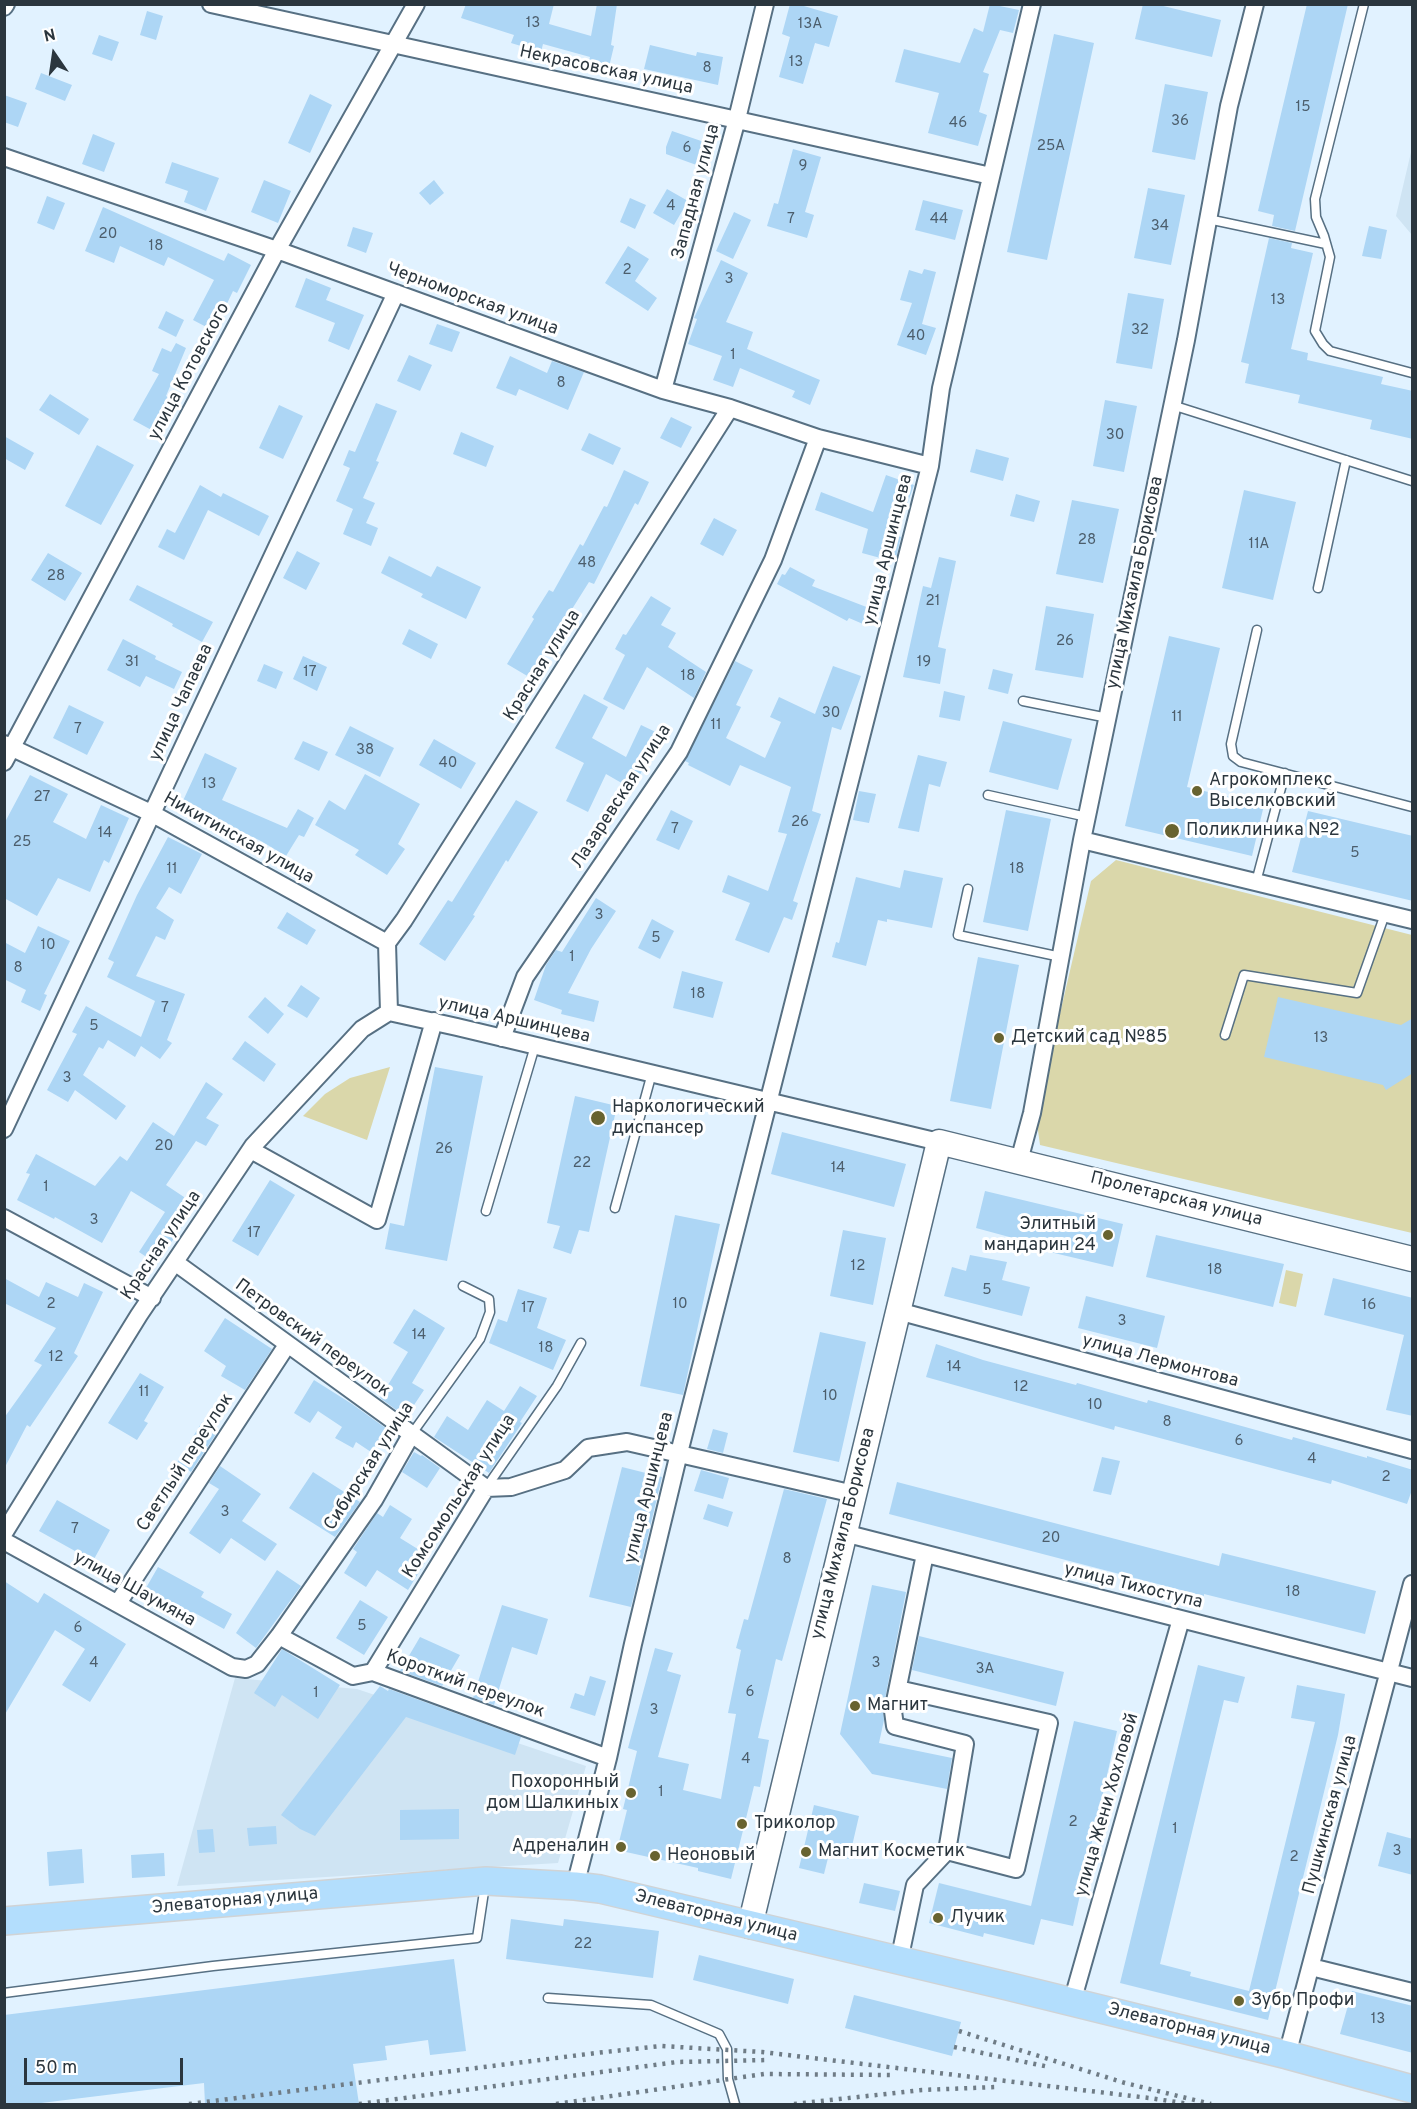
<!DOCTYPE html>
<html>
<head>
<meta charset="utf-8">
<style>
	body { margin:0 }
	#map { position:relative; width:1417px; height:2109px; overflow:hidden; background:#e1f2ff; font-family:Overpass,sans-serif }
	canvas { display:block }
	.frame { position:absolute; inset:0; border:6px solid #2b363e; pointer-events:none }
	.north { position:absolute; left:24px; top:24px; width:60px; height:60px; -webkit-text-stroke:4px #fff; paint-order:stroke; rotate:347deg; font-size:16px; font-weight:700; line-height:24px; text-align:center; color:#2b363e }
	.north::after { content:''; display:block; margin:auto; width:21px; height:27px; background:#2b363e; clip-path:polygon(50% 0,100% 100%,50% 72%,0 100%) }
	.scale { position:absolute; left:24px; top:2058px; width:159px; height:27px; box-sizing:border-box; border:3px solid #2b363e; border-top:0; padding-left:8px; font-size:18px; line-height:21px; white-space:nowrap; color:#2b363e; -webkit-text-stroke:4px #fff; paint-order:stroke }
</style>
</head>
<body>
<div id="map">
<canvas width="1417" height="2109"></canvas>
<div class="frame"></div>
<div class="north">N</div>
<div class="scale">50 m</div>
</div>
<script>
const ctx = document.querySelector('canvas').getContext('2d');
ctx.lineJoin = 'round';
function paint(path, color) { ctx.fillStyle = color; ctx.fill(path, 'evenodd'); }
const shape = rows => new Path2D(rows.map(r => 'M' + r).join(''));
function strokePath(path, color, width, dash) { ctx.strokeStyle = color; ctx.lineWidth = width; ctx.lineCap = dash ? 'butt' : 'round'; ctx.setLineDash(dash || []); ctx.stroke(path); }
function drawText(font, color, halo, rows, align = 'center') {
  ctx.font = font + ' Overpass,sans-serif'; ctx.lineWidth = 6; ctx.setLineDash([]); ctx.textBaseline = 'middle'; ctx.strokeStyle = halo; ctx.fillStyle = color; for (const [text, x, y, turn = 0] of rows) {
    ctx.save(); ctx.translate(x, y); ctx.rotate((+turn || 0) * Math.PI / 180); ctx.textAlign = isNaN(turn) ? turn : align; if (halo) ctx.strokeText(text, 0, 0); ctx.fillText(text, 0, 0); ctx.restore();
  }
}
const built = shape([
	[1412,148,1412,235,1396,216],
	[235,1678,357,1689,586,1766,558,1863,177,1886]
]);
const green = shape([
	[1116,860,1412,935,1412,1233,1040,1145,1036,1116,1091,881],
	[390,1067,367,1140,303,1116,325,1094,350,1078],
	[1286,1270,1303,1274,1296,1307,1279,1303]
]);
const building = shape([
	[466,4,554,4,549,24,591,36,597,4,617,4,611,45,614,46,608,71,588,66,590,57,543,44,541,52,511,43,514,35,461,18],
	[790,4,797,4,838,16,829,47,815,43,803,84,779,77,790,37,782,34],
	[990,4,1019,10,1013,33,1000,30,983,72,989,74,979,112,987,115,978,146,928,133,939,93,895,82,904,49,960,63,974,28,983,32],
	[1143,4,1155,4,1221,20,1212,57,1135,39],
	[1307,4,1348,4,1295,231,1272,226,1274,215,1258,211],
	[147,11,163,16,156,40,140,35],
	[1054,34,1094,43,1047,260,1007,252],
	[99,35,119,42,112,61,92,54],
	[650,45,696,56,697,52,723,57,718,85,644,69],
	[41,73,72,85,65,101,35,89],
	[1165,84,1208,92,1195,160,1152,152],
	[310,94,332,105,310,153,288,143],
	[4,95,27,103,18,127,4,122],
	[672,131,710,144,702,167,666,154,666,147],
	[93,134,115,143,104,172,82,164],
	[793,149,821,157,805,212,814,215,807,238,767,226,774,203,778,204],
	[172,162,219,178,206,211,184,202,188,191,165,183],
	[264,180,291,191,278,223,251,212],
	[434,180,444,193,430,205,419,193],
	[1148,188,1185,195,1171,265,1134,258],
	[667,189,688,201,674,225,653,213],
	[47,196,65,203,54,230,37,223],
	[630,198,646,205,635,229,620,222],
	[923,200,963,210,955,240,915,230],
	[103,207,224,261,228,253,251,265,237,293,233,291,214,331,193,320,214,280,168,257,164,266,120,246,114,263,85,251],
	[734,212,751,220,733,259,716,251],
	[1369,226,1387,230,1381,259,1362,256],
	[353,227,373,233,366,253,347,246],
	[1269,238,1292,243,1291,248,1313,253,1291,349,1308,353,1307,360,1383,377,1381,384,1413,391,1413,439,1370,429,1372,420,1298,403,1300,395,1245,383,1249,364,1241,362],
	[628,246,649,259,635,281,657,298,648,311,605,283],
	[721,260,748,273,726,322,753,332,747,349,820,380,810,405,792,397,795,391,740,368,733,387,713,380,722,356,688,344,697,319,694,318],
	[924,269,936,272,922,324,936,328,926,355,897,345,912,303,900,300,909,270,922,274],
	[306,278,331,288,326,300,364,315,349,350,328,341,335,323,295,307],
	[1128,293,1164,299,1152,369,1116,363],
	[166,311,184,320,176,337,158,328],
	[437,324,460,332,452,352,429,344],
	[176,343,186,348,166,396,174,401,157,433,133,420,159,374,152,371,162,348,171,352],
	[409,355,432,365,420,391,397,381],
	[510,356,547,373,552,361,584,372,568,410,519,389,516,396,496,388],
	[50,394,89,419,79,435,39,410],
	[1105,400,1137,406,1124,472,1093,466],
	[376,403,397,411,376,461,379,462,363,498,375,503,366,523,378,528,371,546,343,534,353,509,336,501,350,468,343,465,349,450,355,452],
	[279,405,303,416,283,459,259,448],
	[671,417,692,427,681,448,660,438],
	[461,432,494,446,486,467,453,454],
	[589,433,621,448,613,465,581,450],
	[4,436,34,453,25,470,4,458],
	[97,445,134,465,101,525,65,506],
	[976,449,1009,458,1003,481,970,472],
	[624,470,649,482,638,505,635,503,594,584,589,582,557,633,555,632,529,677,507,664,534,619,532,617,549,590,553,592,580,544,583,546,604,506,607,507],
	[886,475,914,485,896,536,901,537,895,562,862,553,868,529,815,510,821,492,873,512],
	[200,485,221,497,223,493,269,516,259,536,208,510,184,560,158,547,167,529,175,533],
	[1244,490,1296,502,1273,600,1222,588],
	[1016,494,1040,501,1034,522,1010,516],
	[1072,500,1119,509,1103,583,1056,574],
	[714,518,737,530,723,556,700,544],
	[297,551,320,563,306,590,283,578],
	[48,553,82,573,65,601,31,580],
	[389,556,431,577,437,566,481,587,466,619,421,597,423,594,381,573],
	[939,557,956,561,938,647,946,649,940,684,903,677,923,586,931,588],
	[790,567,815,580,812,586,869,608,863,624,849,618,847,621,777,584,782,574,785,575],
	[137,585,213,622,202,642,172,626,173,624,129,600],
	[651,596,671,608,661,625,676,633,668,647,706,672,694,698,647,667,624,710,603,699,625,655,615,649,623,634,626,635],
	[1046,606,1094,614,1083,678,1035,670],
	[409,629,438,644,431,659,402,644],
	[1169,636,1220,648,1187,787,1264,805,1252,856,1125,826],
	[123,639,156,656,155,659,182,672,174,689,146,676,140,687,107,670],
	[303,656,327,667,317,691,293,679],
	[735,661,753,670,736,705,741,707,726,738,765,758,781,722,770,717,779,697,815,714,833,666,861,676,841,730,832,727,812,811,821,814,793,901,798,903,792,920,784,917,769,953,735,940,750,903,722,892,728,875,768,891,787,834,778,832,791,787,740,765,730,786,688,765,689,763,685,761],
	[264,664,283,672,276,689,257,681],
	[993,669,1013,674,1008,694,988,689],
	[944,691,965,696,960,721,939,717],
	[584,694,608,707,592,738,626,757,641,725,662,735,632,789,606,774,588,812,566,801,584,763,555,748],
	[69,705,104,722,87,755,53,738],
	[1003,721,1072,739,1058,790,989,772],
	[350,726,394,748,380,777,335,755],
	[434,739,476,763,461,789,419,765],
	[303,741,328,752,319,771,294,759],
	[205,753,237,768,222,800,287,828,298,809,314,818,304,837,299,835,286,856,261,841,182,803],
	[918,755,947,762,940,787,929,784,919,832,898,828],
	[365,774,420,804,398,844,405,849,387,875,355,855,359,850,315,825,329,800,345,810],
	[30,775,68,794,53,822,86,839,101,805,129,818,109,863,104,860,90,892,58,878,37,916,4,898,4,824],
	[859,791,876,794,869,823,853,820],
	[516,800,538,812,508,862,506,860,473,915,475,916,445,961,419,944,448,900,452,902],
	[671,810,693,821,679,850,656,840],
	[1006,810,1051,819,1028,931,983,922],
	[1308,811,1413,836,1413,901,1292,872],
	[168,837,202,854,181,894,169,887,156,908,174,920,165,940,156,936,136,976,185,994,167,1040,172,1043,160,1059,141,1046,135,1057,108,1040,103,1049,99,1047,83,1075,126,1106,116,1120,75,1090,68,1102,47,1090,77,1034,72,1032,86,1006,141,1037,155,1001,107,977,114,962,108,959,137,895],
	[904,870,943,878,932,928,887,919,887,922,878,920,866,966,832,957,836,942,839,943,856,877,900,888],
	[596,898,616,911,591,949,568,993,599,1001,594,1022,561,1014,562,1010,534,1000,546,965,556,950,562,952],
	[287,912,316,930,307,945,277,928],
	[652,919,674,931,660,959,638,948],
	[38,926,70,941,44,994,47,995,40,1011,21,1002,26,990,4,979,4,942,25,953],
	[978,957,1019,965,991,1109,950,1101],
	[682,971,723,982,713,1018,673,1008],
	[301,985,320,998,307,1018,287,1006],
	[265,997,284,1014,268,1034,248,1017],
	[1278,997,1401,1025,1413,1018,1413,1073,1386,1090,1383,1085,1264,1057],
	[245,1041,276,1064,264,1082,232,1059],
	[435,1067,483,1076,447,1261,385,1249,390,1223,404,1226],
	[206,1082,223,1094,206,1118,219,1125,206,1146,196,1141,166,1185,196,1205,157,1264,139,1252,165,1212,131,1191,102,1243,55,1217,54,1219,17,1200,30,1174,26,1173,36,1154,95,1186,120,1156,127,1161,153,1122,174,1136],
	[575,1096,617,1106,589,1232,579,1230,571,1254,553,1248,560,1226,547,1223],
	[782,1132,906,1164,894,1207,771,1174],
	[270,1180,295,1195,258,1256,232,1241],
	[985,1191,1123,1224,1113,1267,1012,1243,1013,1238,976,1228],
	[675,1215,720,1224,683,1395,640,1386],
	[843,1230,886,1238,873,1305,830,1296],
	[1156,1235,1284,1264,1273,1307,1146,1277],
	[970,1255,1007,1262,1002,1280,1030,1287,1022,1316,944,1296,952,1267,966,1271],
	[4,1278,39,1297,46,1282,78,1297,84,1283,103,1292,74,1353,78,1356,30,1427,27,1425,4,1469,4,1418,42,1365,34,1361,56,1328,4,1303],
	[1333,1278,1413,1298,1413,1416,1386,1410,1404,1335,1324,1315],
	[518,1289,547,1298,537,1328,566,1340,553,1370,489,1343,498,1319,507,1322],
	[1086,1296,1165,1316,1157,1348,1078,1328],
	[414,1309,445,1328,412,1383,424,1390,412,1408,404,1404,399,1412,380,1398,408,1352,393,1343],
	[225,1318,272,1349,245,1390,221,1376,226,1366,204,1351],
	[820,1332,866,1342,839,1462,793,1452],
	[936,1344,983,1360,1076,1385,1077,1383,1147,1403,1148,1400,1292,1440,1293,1437,1367,1458,1367,1456,1413,1470,1413,1487,1407,1504,1332,1480,1331,1484,1115,1426,1114,1430,926,1377],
	[140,1373,164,1387,144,1421,148,1423,137,1440,108,1423],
	[314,1380,352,1404,387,1429,371,1452,356,1442,353,1448,335,1438,342,1427,318,1411,310,1423,294,1413],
	[520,1386,537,1396,520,1422,522,1423,489,1473,434,1437,447,1416,468,1430,487,1400,504,1411],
	[202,1422,218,1431,191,1472,177,1463],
	[713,1429,728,1433,723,1453,707,1449],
	[414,1452,421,1456,422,1455,440,1468,427,1488,402,1472],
	[1102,1457,1120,1461,1111,1495,1093,1491],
	[220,1466,261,1494,242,1521,277,1544,265,1561,231,1538,220,1554,189,1533,219,1489,209,1483],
	[622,1467,662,1477,631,1607,589,1597],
	[701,1470,729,1478,723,1499,694,1491],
	[313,1472,360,1502,335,1537,289,1508],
	[897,1482,1219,1566,1222,1553,1376,1591,1365,1634,1204,1594,1204,1596,889,1514],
	[784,1489,827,1499,782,1661,776,1659,758,1738,769,1740,760,1787,754,1786,731,1879,698,1871,698,1868,617,1850,627,1810,623,1809,637,1751,628,1748,655,1648,673,1653,667,1671,681,1675,658,1757,689,1764,683,1790,721,1799,736,1714,728,1713,741,1650,736,1648,744,1619,748,1620],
	[57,1500,110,1530,93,1561,39,1531],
	[708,1504,733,1512,728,1527,703,1519],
	[390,1505,412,1519,400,1538,429,1556,408,1590,377,1570,366,1587,344,1573,357,1552,353,1549,377,1513,383,1517],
	[158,1567,204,1592,201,1597,232,1614,224,1629,193,1612,191,1615,146,1588],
	[277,1570,301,1586,256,1648,236,1633],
	[4,1581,38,1603,44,1593,126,1644,90,1702,62,1685,85,1649,55,1630,4,1716],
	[872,1585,906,1592,883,1709,884,1720,879,1743,952,1758,947,1789,872,1774,840,1734],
	[360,1600,388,1617,364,1655,336,1638],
	[502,1605,548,1619,537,1655,512,1647,494,1705,473,1698],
	[919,1636,1064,1672,1056,1706,912,1670],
	[420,1637,460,1655,442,1686,400,1671],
	[282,1649,340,1685,318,1719,282,1695,275,1707,254,1693],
	[1198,1665,1245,1677,1238,1703,1224,1700,1160,1964,1191,1972,1190,1976,1249,1991,1315,1722,1291,1718,1297,1685,1345,1694,1338,1735,1268,2020,1120,1983],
	[590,1676,606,1681,595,1716,570,1708,575,1693,584,1696],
	[380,1686,388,1691,389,1689,521,1737,515,1755,406,1717,315,1836,300,1829,281,1815],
	[1074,1721,1117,1731,1073,1926,1041,1919,1034,1945,984,1933,983,1937,929,1923,939,1883,1031,1906],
	[814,1805,859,1816,849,1859,829,1854,824,1874,799,1868],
	[459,1809,459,1839,400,1840,400,1810],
	[276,1826,277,1844,249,1846,247,1828],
	[213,1829,215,1852,199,1853,197,1830],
	[1387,1832,1413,1839,1413,1875,1378,1866],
	[82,1849,84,1883,49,1886,47,1852],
	[164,1853,165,1876,132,1878,131,1855],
	[864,1883,900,1891,895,1911,859,1903],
	[511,1919,563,1926,564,1919,659,1931,653,1978,506,1959],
	[699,1955,794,1979,788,2004,693,1980],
	[454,1959,466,2051,430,2055,428,2040,385,2046,387,2060,353,2064,359,2104,205,2104,204,2083,33,2104,4,2104,4,2015],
	[1352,1991,1413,2006,1413,2053,1340,2034],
	[854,1995,961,2022,952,2056,845,2028]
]);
const lane = shape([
	[1364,4,1315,199,1316,217,1324,236,1330,257,1315,331,1323,344,1330,351,1412,373],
	[1208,219,1326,244],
	[1172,405,1412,481],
	[1318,588,1346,460],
	[1257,630,1231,744,1233,756,1241,762,1412,807],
	[1023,701,1108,718],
	[988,795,1087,817],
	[1256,882,1285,773],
	[968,889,958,935,1061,957],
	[1225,1035,1244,975,1357,993,1385,914],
	[615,1208,652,1073],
	[486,1211,535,1046],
	[411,1435,480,1339,490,1312,489,1299,463,1286],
	[486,1488,557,1386,581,1343],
	[4,1993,213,1966,477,1938,485,1885],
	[548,1998,651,2005,719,2034,727,2049,728,2079,735,2104]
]);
const street = shape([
	[211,4,991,176],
	[4,7,6,4],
	[4,157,277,250,663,390,730,408,818,438,930,466],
	[663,390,737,119,765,4],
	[4,744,151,813,387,943,389,1012],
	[4,762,277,250,416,4],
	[1082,840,1412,920],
	[387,943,404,920,730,408],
	[389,1012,457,1027,939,1142],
	[502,1038,525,977,679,752,773,560,818,438],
	[4,1129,396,293],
	[251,1150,377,1220,434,1021],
	[1019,1161,1032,1113,1082,840,1186,340,1229,106,1255,4],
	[4,1218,152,1298],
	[176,1263,486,1488],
	[898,1311,1412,1450],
	[486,1488,511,1487,565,1470,588,1448,627,1442,854,1494],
	[4,1533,139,1315,253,1146,362,1029,389,1012],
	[844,1533,1412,1678],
	[4,1541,232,1667,246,1669,257,1664,279,1636,374,1500,411,1435],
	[118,1603,287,1345],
	[279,1636,353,1676,373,1672,608,1758],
	[373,1672,486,1488],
	[898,1689,1049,1723,1016,1869,947,1851],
	[575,1886,608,1758,633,1644,679,1453,930,466,941,388,1032,4],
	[899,1961,915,1885,947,1851,965,1744,895,1726,893,1711,925,1554],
	[1311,1967,1412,1992],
	[1072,2002,1181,1619],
	[1287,2055,1412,1584]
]);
const secondary = shape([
	[750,1926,939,1142,1412,1259]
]);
const primary = shape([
	[4,1921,486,1881,575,1886,600,1889,1007,1986,1287,2055,1412,2089]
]);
const rail = shape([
	[959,2031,1125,2083,1211,2104],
	[954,2047,1049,2067],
	[189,2104,596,2053,661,2046,762,2052,1149,2098,1190,2104],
	[359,2104,677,2062,767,2060],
	[556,2104,764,2074,890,2075],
	[794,2104,922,2090,995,2087]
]);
const markers = [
	[1197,791,6,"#686330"],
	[1172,831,8,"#686330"],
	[999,1038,6,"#686330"],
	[598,1118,8,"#686330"],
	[1108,1235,6,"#686330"],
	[855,1706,6,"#686330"],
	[631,1793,6,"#686330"],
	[742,1824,6,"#686330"],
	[621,1847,6,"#686330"],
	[806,1852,6,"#686330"],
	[655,1856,6,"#686330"],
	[938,1918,6,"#686330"],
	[1239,2001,6,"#686330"]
];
const numberNames = [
	["13",533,24],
	["13А",810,25],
	["13",796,63],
	["8",707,69],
	["15",1303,108],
	["36",1180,122],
	["46",958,124],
	["25А",1051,147],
	["6",687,149],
	["9",803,167],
	["4",671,207],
	["7",791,220],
	["44",939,220],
	["34",1160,227],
	["20",108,235],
	["18",156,247],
	["2",627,271],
	["3",729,280],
	["13",1278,301],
	["32",1140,331],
	["40",916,337],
	["1",733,356],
	["8",561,384],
	["30",1115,436],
	["28",1087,541],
	["11А",1259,545],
	["48",587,564],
	["28",56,577],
	["21",933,602],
	["26",1065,642],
	["31",132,663],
	["19",924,663],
	["17",310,673],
	["18",688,677],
	["30",831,714],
	["11",1177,718],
	["11",716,726],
	["7",78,730],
	["38",365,751],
	["40",448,764],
	["13",209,785],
	["27",42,798],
	["26",800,823],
	["7",675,830],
	["14",105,834],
	["25",22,843],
	["5",1355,854],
	["11",172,870],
	["18",1017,870],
	["3",599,916],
	["5",656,939],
	["10",48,946],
	["1",572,958],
	["8",18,969],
	["18",698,995],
	["7",165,1009],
	["5",94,1027],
	["13",1321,1039],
	["3",67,1079],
	["20",164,1147],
	["26",444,1150],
	["22",582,1164],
	["14",838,1169],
	["1",46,1188],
	["3",94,1221],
	["17",254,1234],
	["12",858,1267],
	["18",1215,1271],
	["5",987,1291],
	["2",51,1305],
	["10",680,1305],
	["16",1369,1306],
	["17",528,1309],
	["3",1122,1322],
	["14",419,1336],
	["18",546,1349],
	["12",56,1358],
	["14",954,1368],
	["12",1021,1388],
	["11",144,1393],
	["10",830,1397],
	["10",1095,1406],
	["8",1167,1423],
	["6",1239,1442],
	["4",1312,1460],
	["2",1386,1478],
	["3",225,1513],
	["7",75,1530],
	["20",1051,1539],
	["8",787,1560],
	["18",1293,1593],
	["5",362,1627],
	["6",78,1629],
	["4",94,1664],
	["3",876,1664],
	["3А",985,1670],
	["6",750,1693],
	["1",316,1694],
	["3",654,1711],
	["4",746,1760],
	["1",661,1793],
	["2",1073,1823],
	["1",1175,1830],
	["3",1397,1852],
	["2",1294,1858],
	["22",583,1945],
	["13",1378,2020]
];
const streetNames = [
	["Некрасовская улица",606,71,12],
	["Западная улица",697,192,-75],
	["Черноморская улица",472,300,20],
	["улица Котовского",190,372,-62],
	["улица Аршинцева",889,550,-76],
	["улица Михаила Борисова",1136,583,-78],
	["Красная улица",543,666,-58],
	["улица Чапаева",182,703,-65],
	["Лазаревская улица",622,797,-57],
	["Никитинская улица",238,839,29],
	["улица Аршинцева",514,1021,13],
	["Пролетарская улица",1176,1200,14],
	["Красная улица",162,1246,-56],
	["Петровский переулок",312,1339,36],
	["улица Лермонтова",1160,1362,15],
	["Светлый переулок",186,1463,-57],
	["Сибирская улица",370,1467,-57],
	["улица Аршинцева",650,1488,-76],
	["Комсомольская улица",460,1497,-57],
	["улица Михаила Борисова",844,1534,-76],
	["улица Тихоступа",1133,1587,14],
	["улица Шаумяна",134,1590,29],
	["Короткий переулок",465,1685,20],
	["улица Жени Хохловой",1108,1805,-74],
	["Пушкинская улица",1331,1815,-75],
	["Элеваторная улица",235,1902,-5],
	["Элеваторная улица",716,1917,14],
	["Элеваторная улица",1189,2030,14]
];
const poiNames = [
	["Агрокомплекс",1209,781],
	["Выселковский",1209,802],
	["Поликлиника №2",1186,831],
	["Детский сад №85",1011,1038],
	["Наркологический",612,1108],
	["диспансер",612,1129],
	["Элитный",1096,1225,"right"],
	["мандарин 24",1096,1246,"right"],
	["Магнит",867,1706],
	["Похоронный",619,1783,"right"],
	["дом Шалкиных",619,1804,"right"],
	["Триколор",754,1824],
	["Адреналин",609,1847,"right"],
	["Магнит Косметик",818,1852],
	["Неоновый",667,1856],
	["Лучик",950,1918],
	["Зубр Профи",1251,2001]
];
paint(built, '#cfe4f3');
paint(green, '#dad7aa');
paint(building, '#add6f5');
strokePath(lane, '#577083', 11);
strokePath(street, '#577083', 20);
strokePath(secondary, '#577083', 27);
strokePath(primary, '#d0d3d5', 30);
strokePath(lane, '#fff', 8);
strokePath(street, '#fff', 16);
strokePath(secondary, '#fff', 24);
strokePath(primary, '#b3defd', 27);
strokePath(rail, '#6f7c86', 4.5, [3, 6]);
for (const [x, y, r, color] of markers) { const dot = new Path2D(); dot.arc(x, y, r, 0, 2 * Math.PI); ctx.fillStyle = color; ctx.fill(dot); strokePath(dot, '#fff', 2); }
drawText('15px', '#4c5e6c', null, numberNames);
drawText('18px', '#2b363e', '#fff', streetNames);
drawText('18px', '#2b363e', '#fff', poiNames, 'left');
</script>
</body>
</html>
